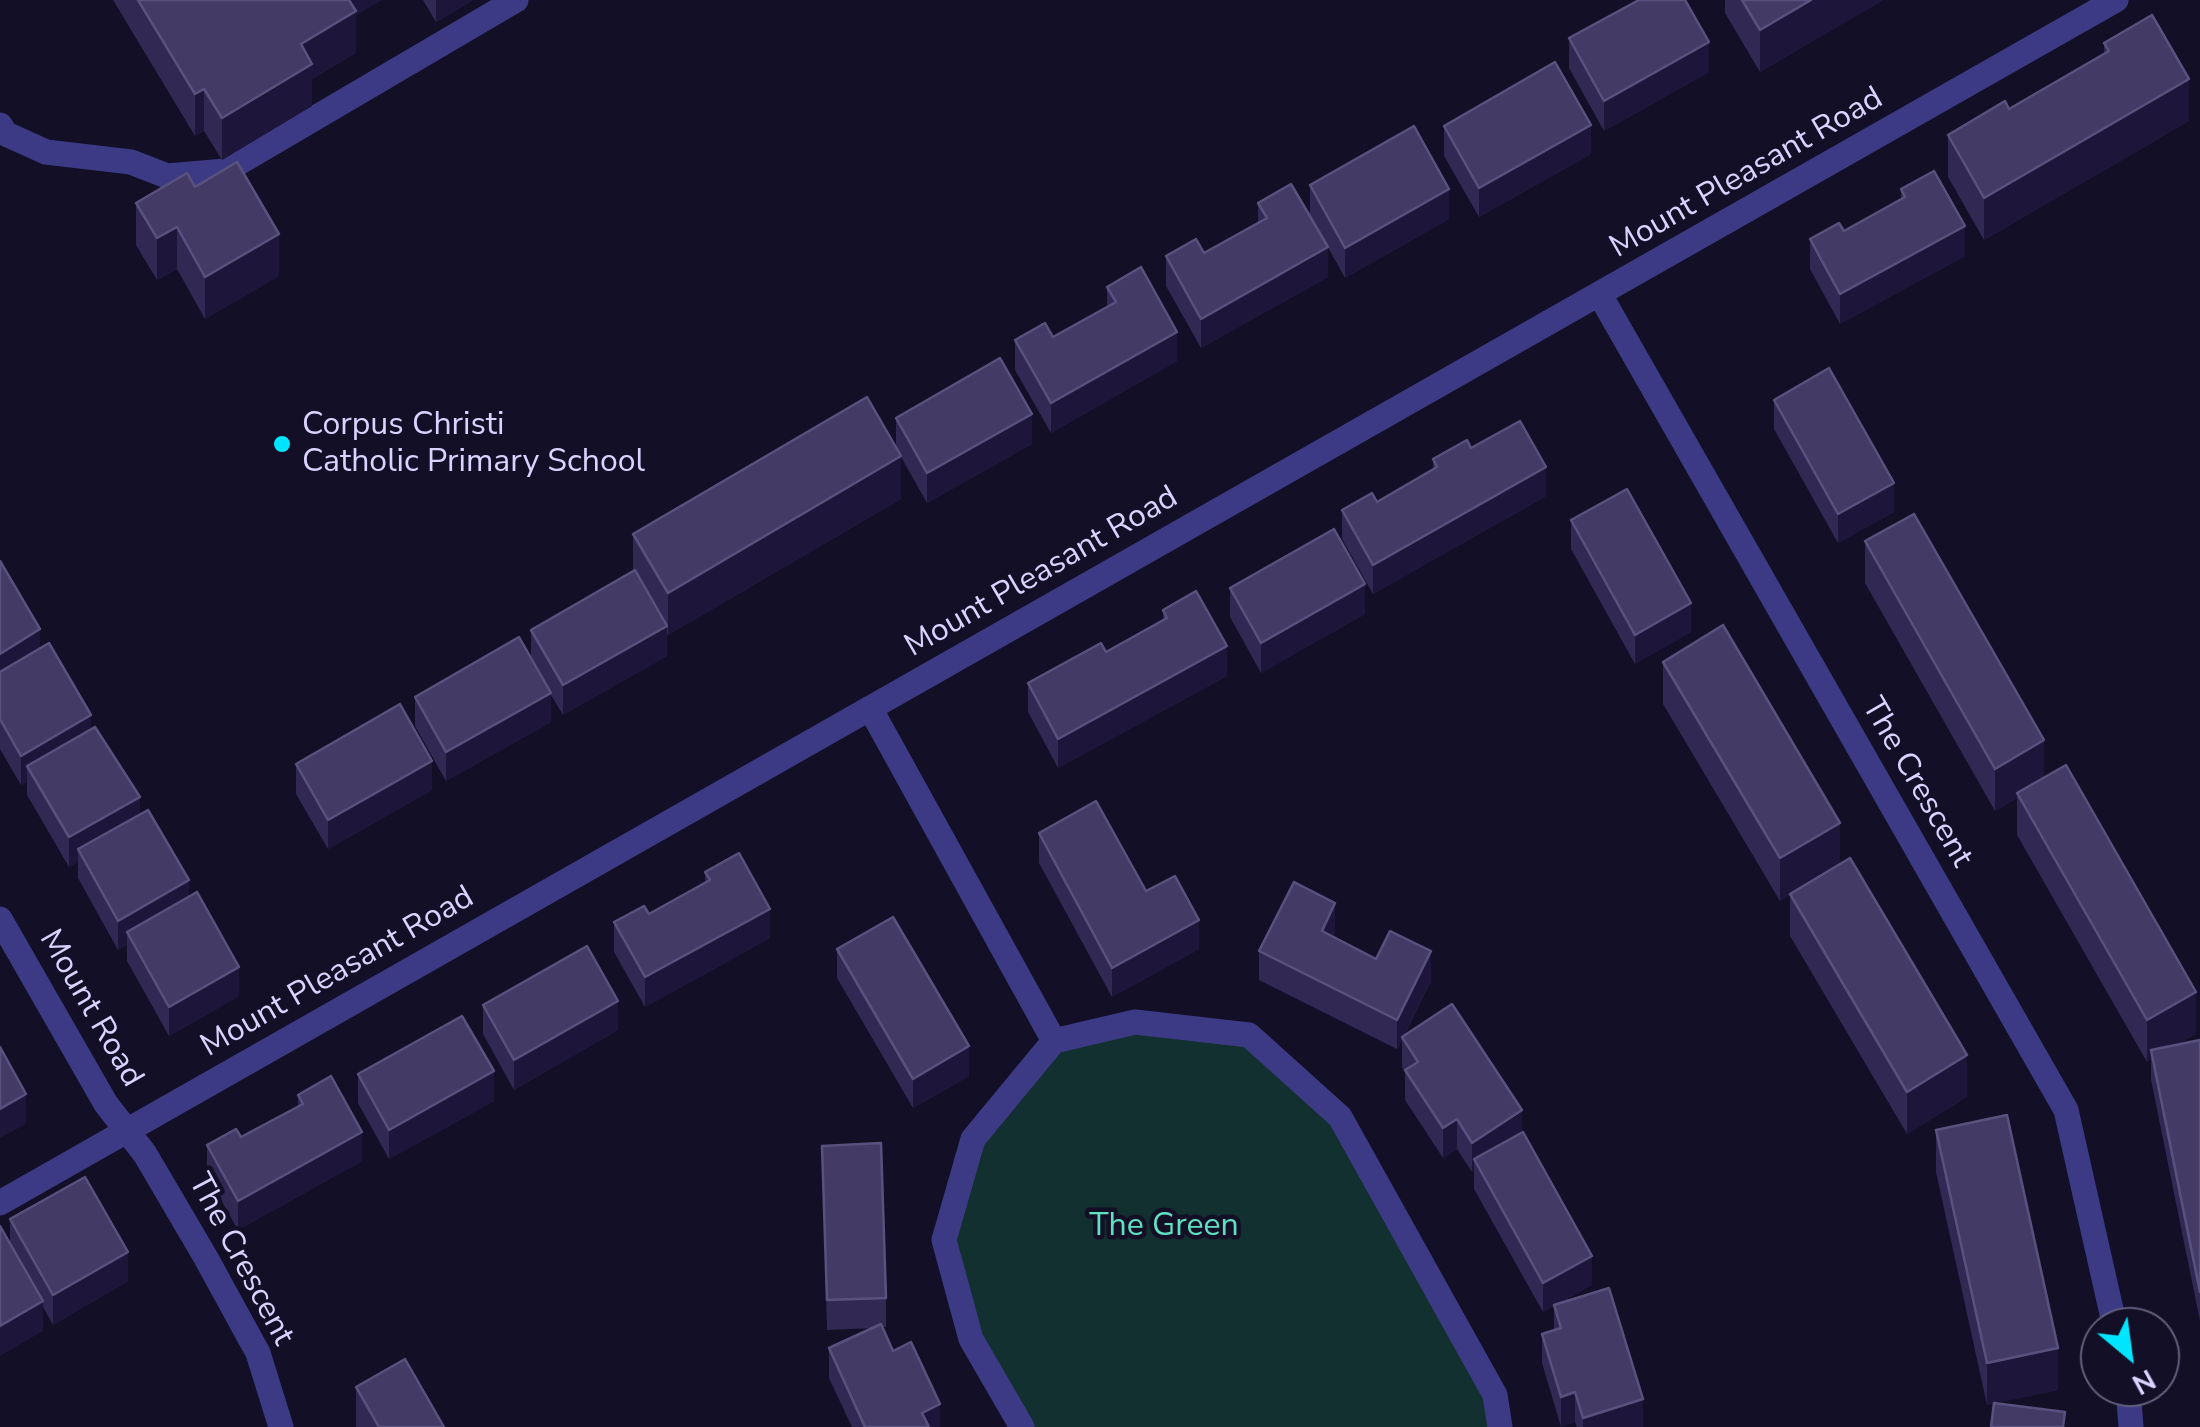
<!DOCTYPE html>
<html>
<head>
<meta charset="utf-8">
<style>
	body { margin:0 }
	#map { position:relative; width:2200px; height:1427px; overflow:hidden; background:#130f26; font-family:"Nunito Sans",sans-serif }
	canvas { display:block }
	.north { position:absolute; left:2080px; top:1307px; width:100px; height:100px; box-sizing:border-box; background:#130f26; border:2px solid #625e7d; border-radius:50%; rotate:151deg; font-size:28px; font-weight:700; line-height:40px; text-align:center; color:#d9d4ff }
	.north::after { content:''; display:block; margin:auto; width:35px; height:45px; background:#00e5ff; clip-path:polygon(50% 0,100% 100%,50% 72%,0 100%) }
</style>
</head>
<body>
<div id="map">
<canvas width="2200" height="1427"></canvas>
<div class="north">N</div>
</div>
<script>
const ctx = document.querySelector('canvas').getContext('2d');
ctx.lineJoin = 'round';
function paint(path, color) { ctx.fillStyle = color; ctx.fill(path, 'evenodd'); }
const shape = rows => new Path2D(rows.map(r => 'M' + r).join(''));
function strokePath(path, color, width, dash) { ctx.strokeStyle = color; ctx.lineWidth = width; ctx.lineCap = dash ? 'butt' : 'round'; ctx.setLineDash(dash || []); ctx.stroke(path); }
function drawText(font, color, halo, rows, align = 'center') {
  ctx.font = font + ' "Nunito Sans",sans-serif'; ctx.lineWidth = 9; ctx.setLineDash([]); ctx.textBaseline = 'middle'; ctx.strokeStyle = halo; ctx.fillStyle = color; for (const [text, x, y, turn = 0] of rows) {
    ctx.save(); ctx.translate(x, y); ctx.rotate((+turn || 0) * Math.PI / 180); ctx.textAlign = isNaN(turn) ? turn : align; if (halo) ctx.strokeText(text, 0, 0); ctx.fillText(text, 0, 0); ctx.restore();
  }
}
const green = shape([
	[1135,1022,1249,1035,1340,1117,1500,1427,1022,1427,971,1339,944,1240,973,1139,1054,1041]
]);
const service = shape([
	[0,125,6,134,46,152,131,162,167,176,225,171,516,0]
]);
const minor = shape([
	[1600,295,2066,1110,2115,1327],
	[870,708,1054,1041],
	[0,919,106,1104,145,1154,206,1258,258,1353,281,1427],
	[0,1203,2116,0],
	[2128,1387,2131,1427],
	[1022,1427,971,1339,944,1240,973,1139,1054,1041,1135,1022,1249,1035,1340,1117,1495,1395,1500,1427]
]);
const wall = shape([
	[113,0,381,0,356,15,356,53,312,79,312,106,222,160,204,131,195,136],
	[423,0,473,0,436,22],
	[1725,0,1883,0,1760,72,1725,13],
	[1569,38,1709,72,1604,131,1569,68],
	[2104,43,2189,121,1984,240,1948,177,1948,135,2009,109,2104,53],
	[1444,126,1591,154,1479,217,1444,156],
	[1310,185,1449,219,1345,278,1310,215],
	[195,187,279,276,205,319,177,269,157,280,136,245,136,203],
	[1901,189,1965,256,1840,324,1810,269,1810,239,1844,231,1901,200],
	[1258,203,1328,277,1201,348,1166,286,1166,256,1204,253,1258,223],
	[1107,287,1177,361,1051,433,1015,370,1015,340,1053,337,1107,307],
	[1774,400,1894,512,1838,543,1774,429],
	[896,418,1032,444,927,503,901,457,901,499,668,635,667,634,667,656,563,715,551,695,551,722,446,781,415,726,415,697,531,658,531,630,633,571,633,534,896,447],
	[1471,448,1546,496,1373,594,1342,539,1342,510,1377,502,1433,470,1433,459],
	[1571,520,1691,632,1635,664,1571,549],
	[1865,541,2044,778,2196,1034,2176,1045,2200,1040,2200,1321,2151,1080,2151,1059,2147,1062,2017,835,2017,798,1995,811,1865,583],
	[0,561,40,649,91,729,189,897,239,996,169,1036,127,961,127,945,118,950,78,878,78,862,69,867,27,795,27,782,21,785,0,749],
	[1230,588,1365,614,1261,673,1230,617],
	[1163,610,1227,676,1058,768,1028,712,1028,683,1106,652,1163,620],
	[1663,662,1840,864,1967,1097,1907,1134,1790,936,1790,895,1780,901,1663,704],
	[296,764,432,790,328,849,296,794],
	[1039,833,1146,891,1199,949,1112,997,1039,863],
	[705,872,770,938,645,1007,614,952,614,922,649,914,705,882],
	[1335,933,1333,937,1376,959,1431,981,1404,1036,1522,1132,1592,1285,1558,1304,1643,1427,1577,1427,1575,1422,1561,1427,1542,1363,1542,1334,1554,1330,1554,1306,1543,1312,1474,1189,1474,1171,1472,1172,1457,1149,1443,1158,1405,1100,1405,1072,1402,1067,1402,1040,1397,1049,1259,980,1259,951],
	[837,949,969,1076,913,1108,837,978],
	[483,1005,618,1030,514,1090,483,1034],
	[358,1074,494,1101,389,1159,358,1103],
	[298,1095,362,1161,238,1230,207,1175,207,1145,241,1137,298,1106],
	[1936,1130,2058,1390,1995,1403,2065,1427,1994,1403,1987,1405,1936,1172],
	[822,1146,886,1298,886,1327,882,1327,893,1351,940,1427,852,1427,829,1378,829,1348,873,1328,827,1330],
	[10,1219,128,1281,53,1325,43,1307,43,1331,10,1243],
	[356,1387,444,1427,356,1427]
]);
const shadedWall = shape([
	[339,0,381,0,356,15,356,53,312,79,312,106,222,160,222,118,301,44],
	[436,0,473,0,436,22],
	[1811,0,1883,0,1760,72,1760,30],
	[1709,42,1709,72,1604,131,1604,101],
	[2189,79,2189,121,1984,240,1984,198],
	[204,89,204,131,195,136,195,94],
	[1591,125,1591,154,1479,217,1479,188],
	[1449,189,1449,219,1345,278,1345,248],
	[1965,226,1965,256,1840,324,1840,294],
	[177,227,177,269,157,280,157,238],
	[279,234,279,276,205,319,205,277],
	[1328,247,1328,277,1201,348,1201,319],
	[1177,332,1177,361,1051,433,1051,403],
	[1032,414,1032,444,927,503,927,473],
	[901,456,901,499,668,635,668,593],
	[1546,467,1546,496,1373,594,1373,565],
	[1894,483,1894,512,1838,543,1838,514],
	[1365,584,1365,614,1261,673,1261,643],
	[1691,603,1691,632,1635,664,1635,635],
	[667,626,667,656,563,715,563,685],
	[40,629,40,659,0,684,0,654],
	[1227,646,1227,676,1058,768,1058,739],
	[551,693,551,722,446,781,446,752],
	[91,715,91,744,27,766,27,782,21,785,21,756],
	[2044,740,2044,783,2017,793,2017,798,1995,811,1995,769],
	[432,761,432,790,328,849,328,820],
	[140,797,140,827,78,849,78,862,69,867,69,837],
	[1840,823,1840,865,1780,901,1780,858],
	[189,880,189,909,127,932,127,945,118,950,118,921],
	[1335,903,1335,933,1322,961,1322,931],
	[770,909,770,938,645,1007,645,977],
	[1199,920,1199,949,1112,997,1112,968],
	[1431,951,1431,981,1397,1049,1397,1020],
	[239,967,239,996,169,1036,169,1007],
	[2196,992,2196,1034,2153,1058,2151,1050,2151,1059,2147,1062,2147,1020],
	[618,1001,618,1030,514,1090,514,1060],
	[969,1046,969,1076,913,1108,913,1079],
	[1967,1055,1967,1097,1907,1134,1907,1092],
	[494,1071,494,1101,389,1159,389,1130],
	[26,1094,26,1124,0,1138,0,1109],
	[1522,1110,1522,1139,1474,1159,1474,1171,1472,1172,1472,1143],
	[1457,1119,1457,1149,1443,1158,1443,1128],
	[362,1132,362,1161,238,1230,238,1201],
	[128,1252,128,1281,53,1325,53,1295],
	[1592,1256,1592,1285,1543,1312,1543,1283],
	[43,1301,43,1331,0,1356,0,1326],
	[2058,1348,2058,1390,1987,1405,1987,1363],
	[1575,1392,1575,1422,1561,1427,1561,1397],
	[1643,1399,1643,1427,1583,1427,1583,1418],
	[940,1404,940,1427,922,1427,922,1413]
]);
const building = shape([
	[138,0,349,0,356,11,301,44,312,64,222,118,204,89,195,94,138,0],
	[1639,0,1685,0,1709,42,1604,101,1569,38,1639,0],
	[1742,0,1811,0,1760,30,1742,0],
	[2152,15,2189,79,1984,198,1948,135,2005,101,2009,109,2109,51,2104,43,2152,15],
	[1555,62,1591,125,1479,188,1444,126,1555,62],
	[1414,126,1449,189,1345,248,1310,185,1414,126],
	[237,162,279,234,205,277,177,227,157,238,136,203,187,173,195,187,237,162],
	[1934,171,1965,226,1840,294,1810,239,1839,223,1844,231,1905,197,1901,189,1934,171],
	[1291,184,1328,247,1201,319,1166,256,1196,239,1204,253,1267,218,1258,203,1291,184],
	[1141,267,1177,332,1051,403,1015,340,1045,323,1053,337,1116,302,1107,287,1141,267],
	[1000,358,1032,414,927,473,896,418,1000,358],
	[1829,368,1894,483,1838,514,1774,400,1829,368],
	[867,397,901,456,668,593,633,534,867,397],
	[1520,421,1546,467,1373,565,1342,510,1372,493,1377,502,1437,467,1433,459,1467,440,1471,448,1520,421],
	[1627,489,1691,603,1635,635,1571,520,1627,489],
	[1914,514,2044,740,1995,769,1865,541,1914,514],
	[1334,529,1365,584,1261,643,1230,588,1334,529],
	[0,561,40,629,0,654,0,561],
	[635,570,667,626,563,685,531,630,635,570],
	[1196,591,1227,646,1058,739,1028,683,1101,643,1106,652,1167,618,1163,610,1196,591],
	[1723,625,1840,823,1780,858,1663,662,1723,625],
	[519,637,551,693,446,752,415,697,519,637],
	[49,643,91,715,21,756,0,719,0,672,49,643],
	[400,704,432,761,328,820,296,764,400,704],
	[95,727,140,797,69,837,27,766,95,727],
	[2066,765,2196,992,2147,1020,2017,793,2066,765],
	[1096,801,1146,891,1175,876,1199,920,1112,968,1039,833,1096,801],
	[148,810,189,880,118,921,78,849,148,810],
	[739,853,770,909,645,977,614,922,644,906,649,914,710,880,705,872,739,853],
	[1850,858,1967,1055,1907,1092,1790,894,1850,858],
	[1294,882,1335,903,1322,931,1376,959,1390,931,1431,951,1397,1020,1259,951,1294,882],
	[197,892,239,967,169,1007,127,932,197,892],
	[893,917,969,1046,913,1079,837,949,893,917],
	[587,946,618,1001,514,1060,483,1005,587,946],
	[1452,1004,1522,1110,1472,1143,1457,1119,1443,1128,1405,1070,1418,1062,1402,1037,1452,1004],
	[462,1016,494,1071,389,1130,358,1074,462,1016],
	[2200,1040,2200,1292,2151,1050,2200,1040],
	[0,1047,26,1094,0,1109,0,1047],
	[331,1076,362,1132,238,1201,207,1145,236,1129,241,1137,303,1104,298,1095,331,1076],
	[2007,1115,2058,1348,1987,1363,1936,1130,2007,1115],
	[1523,1132,1592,1256,1543,1283,1474,1159,1523,1132],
	[881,1143,886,1298,827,1300,822,1146,881,1143],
	[85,1177,128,1252,53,1295,10,1219,85,1177],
	[0,1226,43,1301,0,1326,0,1226],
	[1609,1288,1643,1399,1583,1418,1575,1392,1561,1397,1542,1334,1561,1328,1554,1305,1609,1288],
	[881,1324,893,1351,911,1342,940,1404,922,1413,929,1427,865,1427,829,1348,881,1324],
	[405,1359,444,1427,379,1427,356,1387,405,1359],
	[1994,1403,2065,1412,2063,1427,1991,1427,1994,1403]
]);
const markers = [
	[282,444,10,"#00e5ff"]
];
const streetNames = [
	["Mount Pleasant Road",1747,174,-30],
	["Mount Pleasant Road",1042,573,-30],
	["The Crescent",1916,783,60],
	["Mount Pleasant Road",338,973,-30],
	["Mount Road",90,1009,60],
	["The Crescent",240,1260,62]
];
const poiNames = [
	["Corpus Christi",302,426],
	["Catholic Primary School",302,463]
];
const parkNames = [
	["The Green",1164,1227]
];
paint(green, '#12302f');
strokePath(service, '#3d3a85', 25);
strokePath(minor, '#3d3a85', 25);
paint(wall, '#312854');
paint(shadedWall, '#1d163a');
paint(building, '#433a66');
strokePath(building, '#5a527e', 2.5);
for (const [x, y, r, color] of markers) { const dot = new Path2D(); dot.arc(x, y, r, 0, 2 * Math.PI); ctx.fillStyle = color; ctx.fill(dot); strokePath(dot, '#130f26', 4); }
drawText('32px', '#d9d4ff', '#130f26', streetNames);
drawText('32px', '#d9d4ff', '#130f26', poiNames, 'left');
drawText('32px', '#5fe0c0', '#130f26', parkNames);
</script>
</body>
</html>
